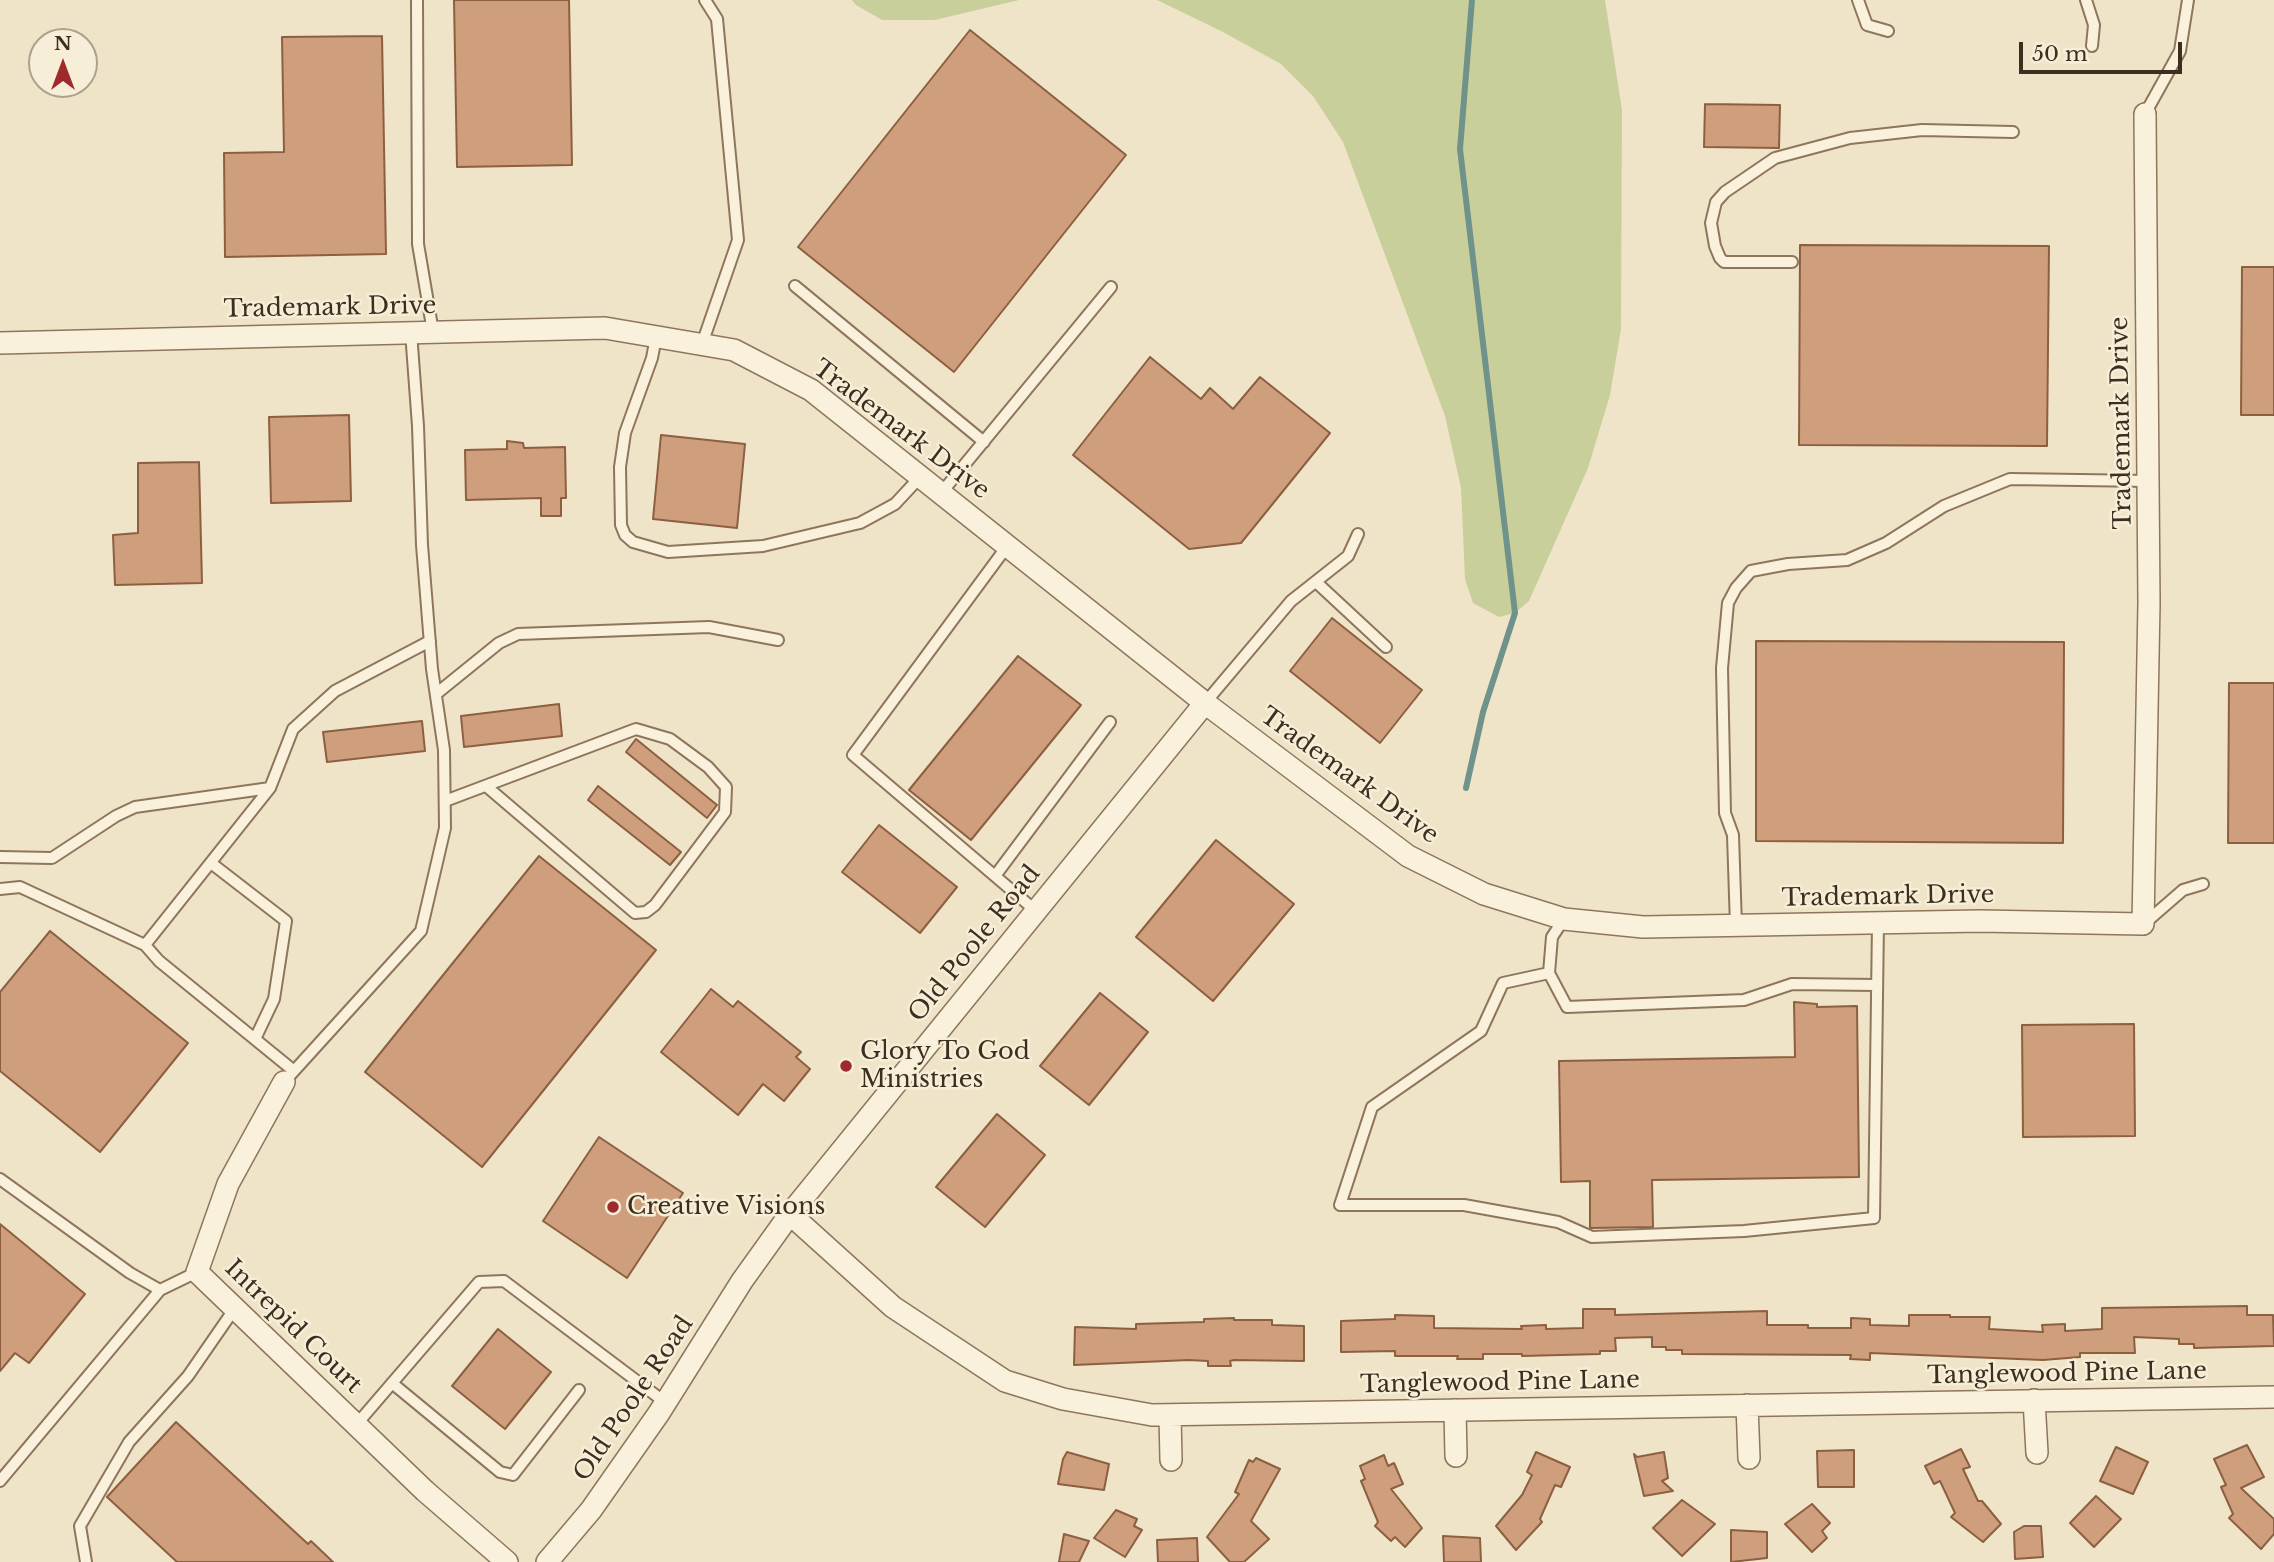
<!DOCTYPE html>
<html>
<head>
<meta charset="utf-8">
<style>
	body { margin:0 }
	#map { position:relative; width:2274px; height:1562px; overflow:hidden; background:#f0e4c8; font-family:"Libre Baskerville",serif }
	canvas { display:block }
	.north { position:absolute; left:28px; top:28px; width:70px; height:70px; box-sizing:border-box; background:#f7eed8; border:2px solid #ada18e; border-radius:50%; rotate:0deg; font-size:19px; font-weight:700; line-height:28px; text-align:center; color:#3d2e20 }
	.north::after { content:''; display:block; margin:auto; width:24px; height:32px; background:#9e2a2b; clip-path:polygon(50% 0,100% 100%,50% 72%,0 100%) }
	.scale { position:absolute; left:2019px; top:42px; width:163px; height:32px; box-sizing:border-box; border:4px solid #3d2e20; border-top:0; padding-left:9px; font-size:21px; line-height:24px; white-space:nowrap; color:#3d2e20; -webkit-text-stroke:5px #f7eed8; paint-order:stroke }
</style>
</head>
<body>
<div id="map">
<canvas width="2274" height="1562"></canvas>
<div class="north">N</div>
<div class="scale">50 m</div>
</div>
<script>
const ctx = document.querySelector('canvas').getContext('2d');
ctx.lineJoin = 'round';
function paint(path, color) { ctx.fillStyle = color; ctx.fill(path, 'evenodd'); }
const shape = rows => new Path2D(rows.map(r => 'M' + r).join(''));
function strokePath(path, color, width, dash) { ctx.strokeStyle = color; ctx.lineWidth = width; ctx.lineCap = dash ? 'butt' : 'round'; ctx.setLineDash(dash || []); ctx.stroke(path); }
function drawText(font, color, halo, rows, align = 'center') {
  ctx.font = font + ' "Libre Baskerville",serif'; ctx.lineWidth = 5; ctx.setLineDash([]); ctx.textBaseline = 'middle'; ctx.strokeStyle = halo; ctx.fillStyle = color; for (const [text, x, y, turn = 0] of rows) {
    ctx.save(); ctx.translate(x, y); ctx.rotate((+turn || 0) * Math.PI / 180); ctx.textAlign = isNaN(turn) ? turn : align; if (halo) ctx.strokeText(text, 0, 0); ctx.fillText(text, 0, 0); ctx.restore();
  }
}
const green = shape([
	[852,0,1019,0,935,20,882,20,856,5],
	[1157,0,1605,0,1622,110,1621,329,1610,395,1588,468,1529,601,1515,613,1499,617,1473,603,1465,579,1461,488,1445,416,1343,142,1313,96,1281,64,1221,31]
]);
const stream = shape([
	[1466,788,1483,712,1515,613,1460,149,1472,0]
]);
const building = shape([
	[454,0,569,0,572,165,457,167,454,0],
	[970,30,1126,155,954,372,798,247,970,30],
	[382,36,386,254,225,257,224,153,284,152,282,37,382,36],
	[1705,104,1780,105,1779,148,1704,147,1705,104],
	[1800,245,2049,246,2047,446,1799,445,1800,245],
	[2242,267,2274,267,2274,415,2241,415,2242,267],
	[1150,357,1201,399,1210,388,1233,409,1260,377,1330,433,1241,543,1189,549,1073,455,1150,357],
	[349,415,351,501,271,503,269,417,349,415],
	[661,435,745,444,737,528,653,519,661,435],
	[507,441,523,443,524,448,565,447,566,498,561,498,561,516,541,516,541,498,466,500,465,450,507,449,507,441],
	[199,462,202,583,115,585,113,535,138,533,138,463,199,462],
	[1332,618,1422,690,1380,743,1290,671,1332,618],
	[1756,641,2064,642,2063,843,1756,841,1756,641],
	[1018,656,1081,705,971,840,909,790,1018,656],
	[2229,683,2274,683,2274,843,2228,843,2229,683],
	[559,704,562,736,464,747,461,716,559,704],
	[422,721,425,751,327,762,323,732,422,721],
	[636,739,717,805,707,818,626,752,636,739],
	[598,786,681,852,670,865,588,800,598,786],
	[879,825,957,887,920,933,842,872,879,825],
	[1216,840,1294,904,1213,1001,1136,937,1216,840],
	[539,856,656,950,482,1167,365,1072,539,856],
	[50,931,188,1043,100,1152,0,1071,0,992,50,931],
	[711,989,733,1007,738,1001,801,1052,796,1057,810,1069,784,1101,763,1084,738,1115,661,1052,711,989],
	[1100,993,1148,1032,1089,1105,1040,1066,1100,993],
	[1794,1002,1817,1004,1817,1007,1857,1006,1859,1177,1652,1180,1653,1227,1590,1228,1590,1181,1561,1182,1559,1061,1795,1057,1794,1002],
	[2134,1024,2135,1136,2023,1137,2022,1025,2134,1024],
	[997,1114,1045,1155,985,1227,936,1187,997,1114],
	[599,1137,683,1193,627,1278,543,1221,599,1137],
	[0,1224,85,1294,29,1363,15,1353,0,1371,0,1224],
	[2247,1306,2247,1315,2273,1315,2274,1346,2194,1348,2194,1344,2179,1344,2179,1339,2134,1337,2135,1353,2080,1353,2080,1357,2043,1360,1870,1353,1870,1360,1850,1359,1851,1355,1682,1354,1682,1350,1666,1350,1666,1347,1652,1347,1652,1337,1615,1338,1616,1351,1600,1351,1600,1354,1522,1356,1522,1354,1483,1354,1483,1359,1457,1359,1458,1356,1395,1356,1395,1351,1341,1352,1341,1321,1395,1319,1395,1315,1434,1316,1434,1328,1522,1329,1521,1326,1546,1325,1546,1329,1583,1328,1583,1309,1615,1309,1615,1315,1767,1311,1767,1325,1808,1325,1808,1328,1851,1328,1851,1318,1870,1319,1870,1325,1909,1326,1909,1315,1950,1315,1950,1317,1990,1317,1989,1329,2043,1332,2042,1325,2065,1324,2065,1331,2102,1329,2102,1308,2247,1306],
	[1234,1318,1234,1320,1272,1320,1272,1325,1304,1326,1304,1361,1234,1360,1230,1361,1231,1366,1208,1366,1208,1361,1189,1360,1074,1365,1075,1327,1136,1329,1136,1324,1204,1322,1204,1319,1234,1318],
	[498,1329,551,1372,505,1429,452,1386,498,1329],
	[176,1422,308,1544,311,1541,333,1562,177,1562,107,1497,176,1422],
	[2247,1445,2264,1477,2241,1488,2274,1519,2274,1534,2261,1549,2229,1518,2233,1514,2221,1487,2226,1485,2214,1459,2247,1445],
	[2116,1447,2148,1462,2133,1494,2100,1481,2116,1447],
	[1961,1449,1970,1467,1963,1469,1978,1501,1982,1501,2001,1524,1983,1542,1951,1517,1955,1513,1940,1481,1934,1484,1925,1466,1961,1449],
	[1854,1450,1854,1487,1818,1487,1817,1451,1854,1450],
	[1067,1452,1109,1464,1104,1490,1058,1484,1063,1459,1067,1452],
	[1536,1452,1570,1467,1561,1487,1555,1485,1540,1519,1542,1522,1516,1550,1496,1526,1522,1495,1532,1475,1527,1472,1536,1452],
	[1664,1452,1668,1478,1662,1481,1673,1491,1644,1496,1634,1454,1637,1457,1664,1452],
	[1384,1455,1388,1466,1394,1463,1403,1484,1391,1489,1422,1528,1405,1547,1395,1537,1391,1541,1375,1526,1378,1522,1361,1481,1365,1479,1360,1466,1384,1455],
	[1256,1458,1280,1469,1251,1521,1269,1539,1244,1562,1230,1562,1207,1537,1239,1494,1235,1492,1249,1460,1253,1462,1256,1458],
	[2096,1496,2121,1519,2094,1547,2070,1523,2096,1496],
	[1682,1500,1715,1524,1682,1556,1653,1528,1682,1500],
	[1812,1504,1830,1523,1822,1531,1827,1538,1812,1552,1785,1524,1812,1504],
	[1116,1510,1137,1519,1134,1526,1142,1530,1125,1557,1094,1538,1116,1510],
	[2024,1526,2041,1526,2043,1557,2015,1559,2014,1532,2024,1526],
	[1731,1530,1767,1532,1767,1558,1731,1562,1731,1530],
	[1064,1534,1089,1541,1079,1562,1059,1562,1064,1534],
	[1443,1536,1480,1538,1481,1562,1444,1562,1443,1536],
	[1197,1538,1198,1562,1158,1562,1157,1540,1197,1538]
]);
const lane = shape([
	[417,0,418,244,433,332],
	[1858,0,1867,25,1888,31],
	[2086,0,2094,25,2092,46],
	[2145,114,2180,51,2188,0],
	[1792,262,1724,262,1720,258,1715,246,1711,223,1716,202,1725,192,1775,158,1850,138,1922,130,2013,132],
	[795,286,984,442],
	[656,337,652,358,625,433,620,467,621,525,625,535,633,542,668,552,763,546,860,523,895,504,921,476],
	[702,344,738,240,717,19,705,0],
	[942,492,1111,287],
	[1008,545,853,755,1036,911],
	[1316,582,1386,647],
	[436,694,499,643,518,634,709,627,778,640],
	[1205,703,1291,601,1348,556,1358,534],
	[445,801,636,729,670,739,708,767,726,787,725,812,655,905,646,912,635,913,486,786],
	[0,857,52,858,116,816,135,807,270,788],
	[211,863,286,921,274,999,255,1039],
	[995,876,1110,722],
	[0,889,20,887,145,945],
	[1564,919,1552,937,1549,973,1503,983,1481,1031,1372,1107,1340,1205,1464,1205,1558,1222,1592,1237,1744,1231,1874,1218,1878,923],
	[2145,923,2183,890,2203,884],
	[1736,926,1733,835,1725,813,1722,668,1728,603,1736,588,1751,571,1788,564,1847,560,1886,543,1944,506,2010,479,2149,481],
	[1549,973,1567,1007,1744,1000,1792,984,1876,985],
	[294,1071,159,961,145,945,270,788,293,729,335,691,430,641],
	[284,1082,421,931,445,828,444,750,432,669,422,545,418,426,411,332],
	[0,1179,130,1273,160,1290],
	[392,1383,500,1472,513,1475,579,1390],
	[356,1425,479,1282,504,1281,666,1403],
	[0,1481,160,1290,197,1272],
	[86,1562,80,1526,129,1442,188,1376,235,1308]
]);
const street = shape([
	[0,343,605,328,734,350,811,390,1205,703,1408,856,1484,894,1564,919,1643,927,1980,921,2143,924,2149,603,2145,114],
	[284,1082,228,1184,197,1272,425,1491,507,1562],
	[790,1214,893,1307,1005,1381,1063,1399,1152,1415,2274,1397],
	[2034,1400,2037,1453],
	[1747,1405,1749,1458],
	[1455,1410,1456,1456],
	[1170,1415,1171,1460],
	[547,1562,591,1510,659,1413,742,1281,790,1214,1205,703]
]);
const markers = [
	[846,1066,7,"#9e2a2b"],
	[613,1207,7,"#9e2a2b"]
];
const streetNames = [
	["Trademark Drive",330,308,-1],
	["Trademark Drive",2122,423,-91],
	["Trademark Drive",901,430,37],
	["Trademark Drive",1349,776,36],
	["Trademark Drive",1888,897,-1],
	["Old Poole Road",975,944,-51],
	["Intrepid Court",293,1327,44],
	["Tanglewood Pine Lane",2067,1374,-1],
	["Tanglewood Pine Lane",1500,1383,-1],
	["Old Poole Road",634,1399,-56]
];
const poiNames = [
	["Glory To God",860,1052],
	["Ministries",860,1080],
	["Creative Visions",627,1207]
];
paint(green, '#c9cf9b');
strokePath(stream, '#6f938a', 6);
paint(building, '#cf9f7d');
strokePath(building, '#8d5f41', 2);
strokePath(lane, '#8d765c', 14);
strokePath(street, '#8d765c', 24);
strokePath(lane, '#faf1dc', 10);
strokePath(street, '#faf1dc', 21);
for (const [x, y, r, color] of markers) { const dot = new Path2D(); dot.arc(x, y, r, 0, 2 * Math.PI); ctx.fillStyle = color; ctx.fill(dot); strokePath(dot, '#f7eed8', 2.5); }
drawText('24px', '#3d2e20', '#f7eed8', streetNames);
drawText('24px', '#3d2e20', '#f7eed8', poiNames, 'left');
</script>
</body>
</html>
